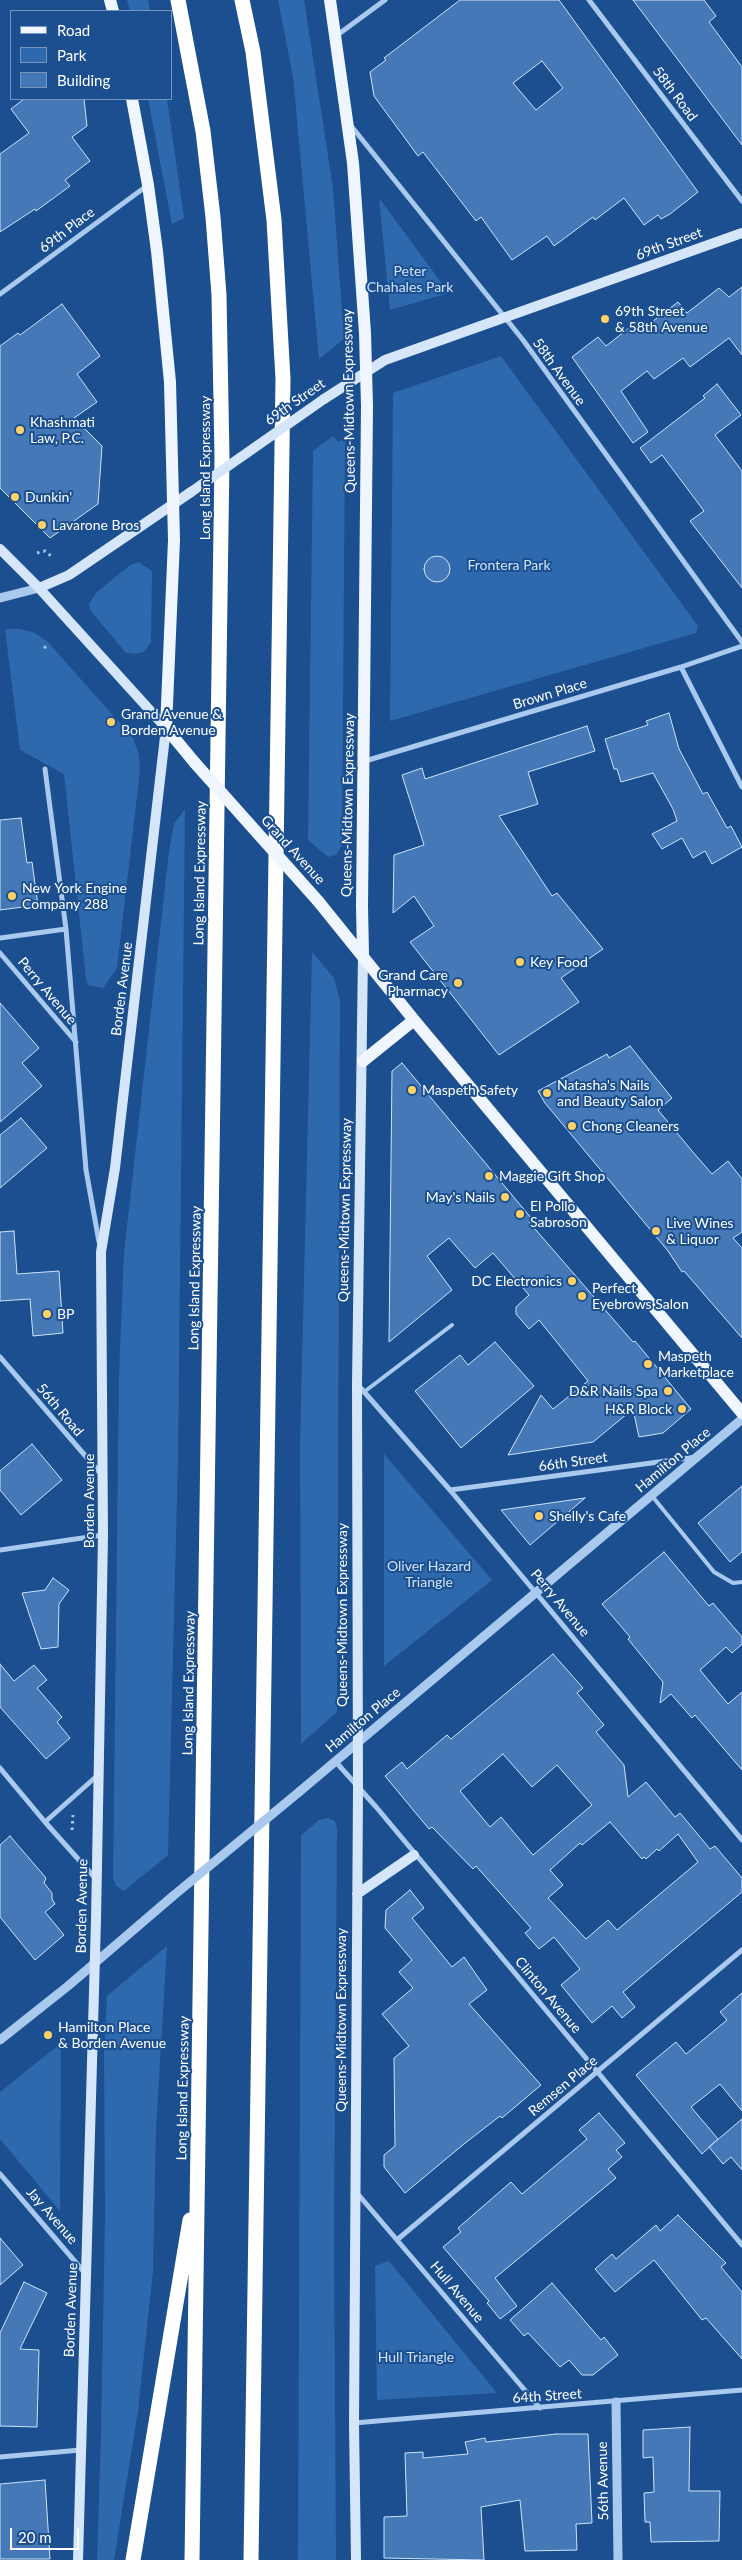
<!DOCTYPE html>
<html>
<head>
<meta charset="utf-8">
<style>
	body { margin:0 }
	#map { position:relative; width:742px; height:2560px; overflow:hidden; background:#1b4f8f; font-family:Lato,sans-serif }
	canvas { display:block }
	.legend { position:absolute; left:10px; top:10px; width:162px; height:90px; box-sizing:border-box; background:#1b4f8f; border:1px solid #7695bc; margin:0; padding:6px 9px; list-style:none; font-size:15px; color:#fff }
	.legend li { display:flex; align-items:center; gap:10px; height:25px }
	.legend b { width:25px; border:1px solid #7695bc }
	.scale { position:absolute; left:10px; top:2528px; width:69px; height:22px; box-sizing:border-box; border:2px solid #fff; border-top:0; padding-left:6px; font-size:15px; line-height:18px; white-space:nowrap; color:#fff; -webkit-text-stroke:4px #1b4f8f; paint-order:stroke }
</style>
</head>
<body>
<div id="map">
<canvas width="742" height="2560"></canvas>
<ul class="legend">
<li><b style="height:6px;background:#f0f6ff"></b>Road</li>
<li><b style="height:14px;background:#2e69ad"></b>Park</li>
<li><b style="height:14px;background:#4478b7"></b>Building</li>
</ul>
<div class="scale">20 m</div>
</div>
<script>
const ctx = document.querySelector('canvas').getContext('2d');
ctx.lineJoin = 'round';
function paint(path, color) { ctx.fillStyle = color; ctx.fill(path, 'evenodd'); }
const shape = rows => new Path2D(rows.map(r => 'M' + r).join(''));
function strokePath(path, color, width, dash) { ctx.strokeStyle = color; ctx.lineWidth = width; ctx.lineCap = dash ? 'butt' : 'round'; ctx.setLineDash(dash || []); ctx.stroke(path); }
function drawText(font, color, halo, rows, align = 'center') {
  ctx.font = font + ' Lato,sans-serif'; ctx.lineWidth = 4; ctx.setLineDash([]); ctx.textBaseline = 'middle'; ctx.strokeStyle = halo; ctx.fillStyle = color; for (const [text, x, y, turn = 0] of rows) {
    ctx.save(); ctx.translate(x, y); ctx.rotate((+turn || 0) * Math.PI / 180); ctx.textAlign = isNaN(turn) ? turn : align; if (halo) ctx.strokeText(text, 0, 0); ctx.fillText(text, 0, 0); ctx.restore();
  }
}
const green = shape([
	[127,0,148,0,150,11,130,11],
	[278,0,304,0,333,188,344,339,319,359,293,77],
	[148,99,167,99,184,218,172,224],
	[379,198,449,293,390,310],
	[501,356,698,626,696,633,390,721,393,393],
	[333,436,338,442,345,439,342,845,336,855,328,857,308,840,313,451],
	[138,562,152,571,151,642,144,652,133,654,125,652,90,610,89,604,96,593,130,565],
	[5,629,20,629,35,633,48,642,133,738,139,755,140,770,117,968,103,988,88,985,86,979,64,774,20,750],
	[185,809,178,1458,168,1855,124,1891,116,1886,113,1878,119,1375,124,1253,169,851,174,824],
	[312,952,334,978,340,1001,337,1712,301,1744,300,1442],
	[384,1454,492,1580,384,1666],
	[328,1818,335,1821,337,1829,334,2233,336,2560,298,2560,301,1835,319,1820],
	[167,1946,156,2129,153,2271,138,2411,114,2560,97,2560,101,2434,105,2216,104,2053,107,1996],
	[61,2043,60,2211,0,2139,0,2092],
	[389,2261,497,2393,377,2400,375,2266]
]);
const building = shape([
	[460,0,559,0,698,192,670,214,661,219,658,215,644,225,624,198,595,220,593,217,554,246,547,236,512,260,481,217,476,221,423,152,418,156,374,96,370,72,386,60,384,58,460,0],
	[542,61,563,88,536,110,513,83,542,61],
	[633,0,704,0,716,16,709,22,742,67,742,145,633,0],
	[24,99,84,99,87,126,72,137,90,161,65,180,70,186,36,211,35,209,0,232,0,154,29,133,11,109,24,99],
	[742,287,742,355,729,338,690,367,683,358,654,379,647,371,621,391,648,432,633,443,572,357,598,337,606,346,638,321,644,328,678,302,687,313,719,288,729,297,742,287],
	[62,304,100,356,77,374,97,402,74,418,102,446,98,504,50,538,0,488,0,346,18,333,20,335,62,304],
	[717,384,741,415,715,435,742,471,742,588,690,521,704,511,662,455,651,463,640,448,705,398,703,396,717,384],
	'424 569a13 13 0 1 1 26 0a13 13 0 1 1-26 0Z',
	[669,713,679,749,703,794,707,792,727,828,731,826,742,847,712,864,705,851,693,858,682,838,662,849,652,834,677,821,673,809,653,773,621,782,617,769,614,769,605,739,648,725,646,721,669,713],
	[587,726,595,751,528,772,538,804,499,816,552,896,557,893,603,949,561,978,579,1002,499,1055,410,942,434,926,414,896,393,913,394,855,424,845,402,775,422,768,425,779,587,726],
	[21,818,27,863,32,862,38,905,0,910,0,820,21,818],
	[0,1003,39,1048,22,1063,42,1086,0,1122,0,1003],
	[630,1046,672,1098,658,1110,692,1151,712,1174,728,1161,742,1179,742,1232,733,1238,742,1248,742,1338,684,1271,682,1272,668,1251,545,1103,538,1091,607,1054,609,1058,630,1046],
	[402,1063,532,1219,529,1222,633,1342,635,1341,691,1409,663,1433,639,1437,633,1409,593,1442,508,1455,541,1395,553,1409,588,1381,539,1320,529,1329,516,1314,516,1307,529,1295,493,1253,475,1268,449,1238,427,1256,452,1290,389,1342,392,1071,402,1063],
	[21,1118,47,1148,0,1188,0,1135,21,1118],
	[14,1231,17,1274,59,1271,63,1333,33,1336,30,1299,0,1301,0,1232,14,1231],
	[495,1342,534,1386,461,1448,415,1391,460,1355,468,1365,495,1342],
	[32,1444,62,1480,21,1515,0,1490,0,1471,32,1444],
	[742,1486,742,1552,730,1562,698,1523,742,1486],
	[585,1498,530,1545,501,1510,585,1498],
	[664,1552,709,1606,713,1603,742,1637,742,1644,732,1653,726,1647,700,1670,728,1704,742,1692,742,1770,695,1715,692,1718,671,1694,660,1703,663,1682,628,1639,630,1637,602,1604,664,1552],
	[53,1578,69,1590,59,1604,58,1647,41,1649,22,1593,45,1590,53,1578],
	[553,1654,583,1688,577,1693,604,1725,596,1732,624,1765,628,1797,646,1782,675,1817,680,1813,710,1849,715,1846,742,1878,742,1892,623,1992,635,2007,622,2018,612,2006,592,2023,561,1985,580,1969,554,1937,539,1949,525,1933,531,1928,476,1866,473,1869,432,1827,429,1829,385,1776,402,1762,407,1769,447,1735,451,1739,553,1654],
	[503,1754,532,1787,557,1765,592,1805,533,1855,501,1817,490,1827,460,1791,503,1754],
	[610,1822,642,1859,644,1857,646,1859,657,1849,659,1851,678,1834,698,1862,617,1930,608,1920,586,1939,548,1898,563,1885,550,1870,580,1843,582,1845,610,1822],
	[0,1664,14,1681,34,1665,47,1680,37,1688,62,1717,57,1722,70,1738,46,1759,0,1707,0,1664],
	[10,1836,46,1878,44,1883,52,1893,52,1899,55,1904,45,1912,64,1935,35,1960,0,1917,0,1845,10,1836],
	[410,1890,424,1908,412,1918,452,1967,464,1957,487,1990,469,2004,541,2085,502,2118,500,2116,464,2144,405,2193,384,2167,384,2155,395,2146,394,2058,409,2046,382,2014,413,1988,399,1972,412,1960,385,1928,386,1910,410,1890],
	[742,1993,742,2111,720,2084,691,2107,718,2139,702,2154,636,2075,676,2042,686,2054,727,2020,720,2012,742,1993],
	[599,2113,625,2143,616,2150,622,2157,608,2169,616,2178,495,2278,517,2306,500,2319,487,2303,489,2301,443,2247,461,2232,458,2228,511,2182,522,2194,587,2139,579,2130,599,2113],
	[742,2119,742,2170,731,2157,723,2164,709,2147,742,2119],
	[678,2215,726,2263,721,2267,742,2292,742,2359,706,2318,702,2320,654,2260,615,2292,595,2269,612,2254,616,2259,656,2225,660,2231,678,2215],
	[0,2238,23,2265,0,2285,0,2238],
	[24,2282,47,2293,20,2349,39,2350,37,2427,0,2426,0,2333,24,2282],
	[552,2283,601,2340,604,2337,618,2355,593,2375,582,2375,569,2360,560,2367,528,2333,524,2336,510,2320,552,2283],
	[690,2427,689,2491,720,2491,719,2541,651,2542,650,2522,645,2522,644,2493,654,2492,653,2457,643,2458,643,2430,690,2427],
	[556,2434,588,2434,592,2523,576,2524,577,2550,525,2551,520,2500,481,2507,484,2560,384,2558,384,2517,407,2516,405,2453,423,2452,423,2458,468,2454,465,2442,485,2438,486,2442,556,2434],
	[45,2480,50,2559,0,2559,0,2484,45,2480]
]);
const path = shape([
	[37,553,45,551,51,556],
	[44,648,49,644],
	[72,1830,73,1815]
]);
const service = shape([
	[364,1392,452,1325],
	[652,1496,714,1572,733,1583,742,1582]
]);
const minor = shape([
	[589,0,742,201],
	[336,36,385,0],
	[352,127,523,340,742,642],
	[0,294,148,185],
	[681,667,742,787],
	[365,761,681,667,742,646],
	[45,769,66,929,86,1170,99,1242],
	[0,938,66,929],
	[0,953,76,1042],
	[0,1357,101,1474],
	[359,1386,450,1490,742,1840],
	[450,1490,696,1457],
	[0,1550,103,1535],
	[335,1761,377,1808,742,2245],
	[0,1768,45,1822,96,1879],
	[45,1822,98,1775],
	[0,2174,84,2272],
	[357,2193,540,2408],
	[398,2239,742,1950],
	[354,2423,742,2390],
	[0,2457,81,2450]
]);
const tertiary = shape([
	[0,598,39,588],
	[299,1792,742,1419],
	[0,2040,68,1986,173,1896],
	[616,2402,618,2560]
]);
const secondary = shape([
	[324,399,385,360,742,233],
	[0,549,39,588,166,728,115,1168,101,1252,103,1535,96,1920,78,2560],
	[39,588,69,575,191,492],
	[357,1894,414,1855],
	[356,2560,354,2423,358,1788,357,1384,363,955]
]);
const primary = shape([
	[110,0,113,11],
	[330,0,353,163,365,333,367,406,362,906,363,954],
	[132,99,148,185,157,251,170,382,174,540,166,728,195,763],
	[318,901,414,1020,742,1413],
	[363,1061,414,1020]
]);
const motorway = shape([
	[178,0,203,131,213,217,219,295,222,458,192,2560],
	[242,0,253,52,274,220,283,379,251,2560],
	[133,2560,190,2220]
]);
const tertiaryBridge = shape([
	[173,1896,299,1792]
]);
const secondaryBridge = shape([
	[191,492,324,399]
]);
const primaryBridge = shape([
	[195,763,318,901]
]);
const markers = [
	[605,319,5,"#ffd166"],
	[20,430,5,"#ffd166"],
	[15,497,5,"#ffd166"],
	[42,525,5,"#ffd166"],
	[111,722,5,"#ffd166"],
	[12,896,5,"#ffd166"],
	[520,962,5,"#ffd166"],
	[458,983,5,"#ffd166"],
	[412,1090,5,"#ffd166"],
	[547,1093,5,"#ffd166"],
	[572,1126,5,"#ffd166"],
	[489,1176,5,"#ffd166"],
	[505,1197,5,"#ffd166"],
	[520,1214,5,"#ffd166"],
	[656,1231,5,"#ffd166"],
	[572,1281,5,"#ffd166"],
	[582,1296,5,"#ffd166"],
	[47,1314,5,"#ffd166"],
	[648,1364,5,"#ffd166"],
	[668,1391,5,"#ffd166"],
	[682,1409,5,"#ffd166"],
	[539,1516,5,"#ffd166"],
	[48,2035,5,"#ffd166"]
];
const streetNames = [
	["58th Road",675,94,53],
	["69th Place",67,230,-37],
	["69th Street",669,244,-20],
	["58th Avenue",559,372,54],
	["Queens-Midtown Expressway",349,401,-91],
	["69th Street",295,402,-35],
	["Long Island Expressway",205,468,-90],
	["Brown Place",550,694,-17],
	["Queens-Midtown Expressway",348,805,-89],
	["Grand Avenue",293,850,48],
	["Long Island Expressway",200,873,-89],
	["Borden Avenue",122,989,-83],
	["Perry Avenue",47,991,50],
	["Queens-Midtown Expressway",345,1210,-89],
	["Long Island Expressway",195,1278,-89],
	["56th Road",60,1410,50],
	["Hamilton Place",673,1460,-40],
	["66th Street",573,1462,-8],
	["Borden Avenue",89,1501,-90],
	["Perry Avenue",560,1603,50],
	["Queens-Midtown Expressway",342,1615,-90],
	["Long Island Expressway",189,1683,-89],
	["Hamilton Place",363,1720,-40],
	["Borden Avenue",82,1906,-89],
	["Clinton Avenue",548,1995,50],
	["Queens-Midtown Expressway",341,2020,-90],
	["Remsen Place",563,2086,-40],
	["Long Island Expressway",183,2088,-89],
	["Jay Avenue",52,2216,49],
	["Hull Avenue",457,2292,50],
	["Borden Avenue",71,2310,-88],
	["64th Street",547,2396,-4],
	["56th Avenue",603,2481,-91]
];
const parkNames = [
	["Peter",410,271],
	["Chahales Park",410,287],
	["Frontera Park",509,565],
	["Oliver Hazard",429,1566],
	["Triangle",429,1582],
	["Hull Triangle",416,2357]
];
const poiNames = [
	["69th Street",615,311],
	["& 58th Avenue",615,327],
	["Khashmati",30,422],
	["Law, P.C.",30,438],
	["Dunkin'",25,497],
	["Lavarone Bros",52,525],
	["Grand Avenue &",121,714],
	["Borden Avenue",121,730],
	["New York Engine",22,888],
	["Company 288",22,904],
	["Key Food",530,962],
	["Grand Care",448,975,"right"],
	["Pharmacy",448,991,"right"],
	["Natasha's Nails",557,1085],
	["and Beauty Salon",557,1101],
	["Maspeth Safety",422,1090],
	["Chong Cleaners",582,1126],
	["Maggie Gift Shop",499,1176],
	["May's Nails",495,1197,"right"],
	["El Pollo",530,1206],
	["Sabroson",530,1222],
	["Live Wines",666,1223],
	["& Liquor",666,1239],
	["DC Electronics",562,1281,"right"],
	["Perfect",592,1288],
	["Eyebrows Salon",592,1304],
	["BP",57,1314],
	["Maspeth",658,1356],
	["Marketplace",658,1372],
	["D&R Nails Spa",658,1391,"right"],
	["H&R Block",672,1409,"right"],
	["Shelly's Cafe",549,1516],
	["Hamilton Place",58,2027],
	["& Borden Avenue",58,2043]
];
paint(green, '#2e69ad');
paint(building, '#4478b7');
strokePath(building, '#cfe3fa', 1);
strokePath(path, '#a9c9ee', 3, [2.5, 4]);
strokePath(service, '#a9c9ee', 4);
strokePath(minor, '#a9c9ee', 5);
strokePath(tertiary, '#a9c9ee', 9);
strokePath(secondary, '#d6e6fa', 10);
strokePath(primary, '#f0f6ff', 12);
strokePath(motorway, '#fff', 15);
strokePath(tertiaryBridge, '#a9c9ee', 9);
strokePath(secondaryBridge, '#d6e6fa', 10);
strokePath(primaryBridge, '#f0f6ff', 12);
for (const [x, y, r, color] of markers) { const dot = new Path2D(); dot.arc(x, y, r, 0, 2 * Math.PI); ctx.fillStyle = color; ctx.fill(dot); strokePath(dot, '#1b4f8f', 2); }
drawText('14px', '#fff', '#1b4f8f', streetNames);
drawText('14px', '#cfe3fa', '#1b4f8f', parkNames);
drawText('14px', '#fff', '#1b4f8f', poiNames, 'left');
</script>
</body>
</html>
